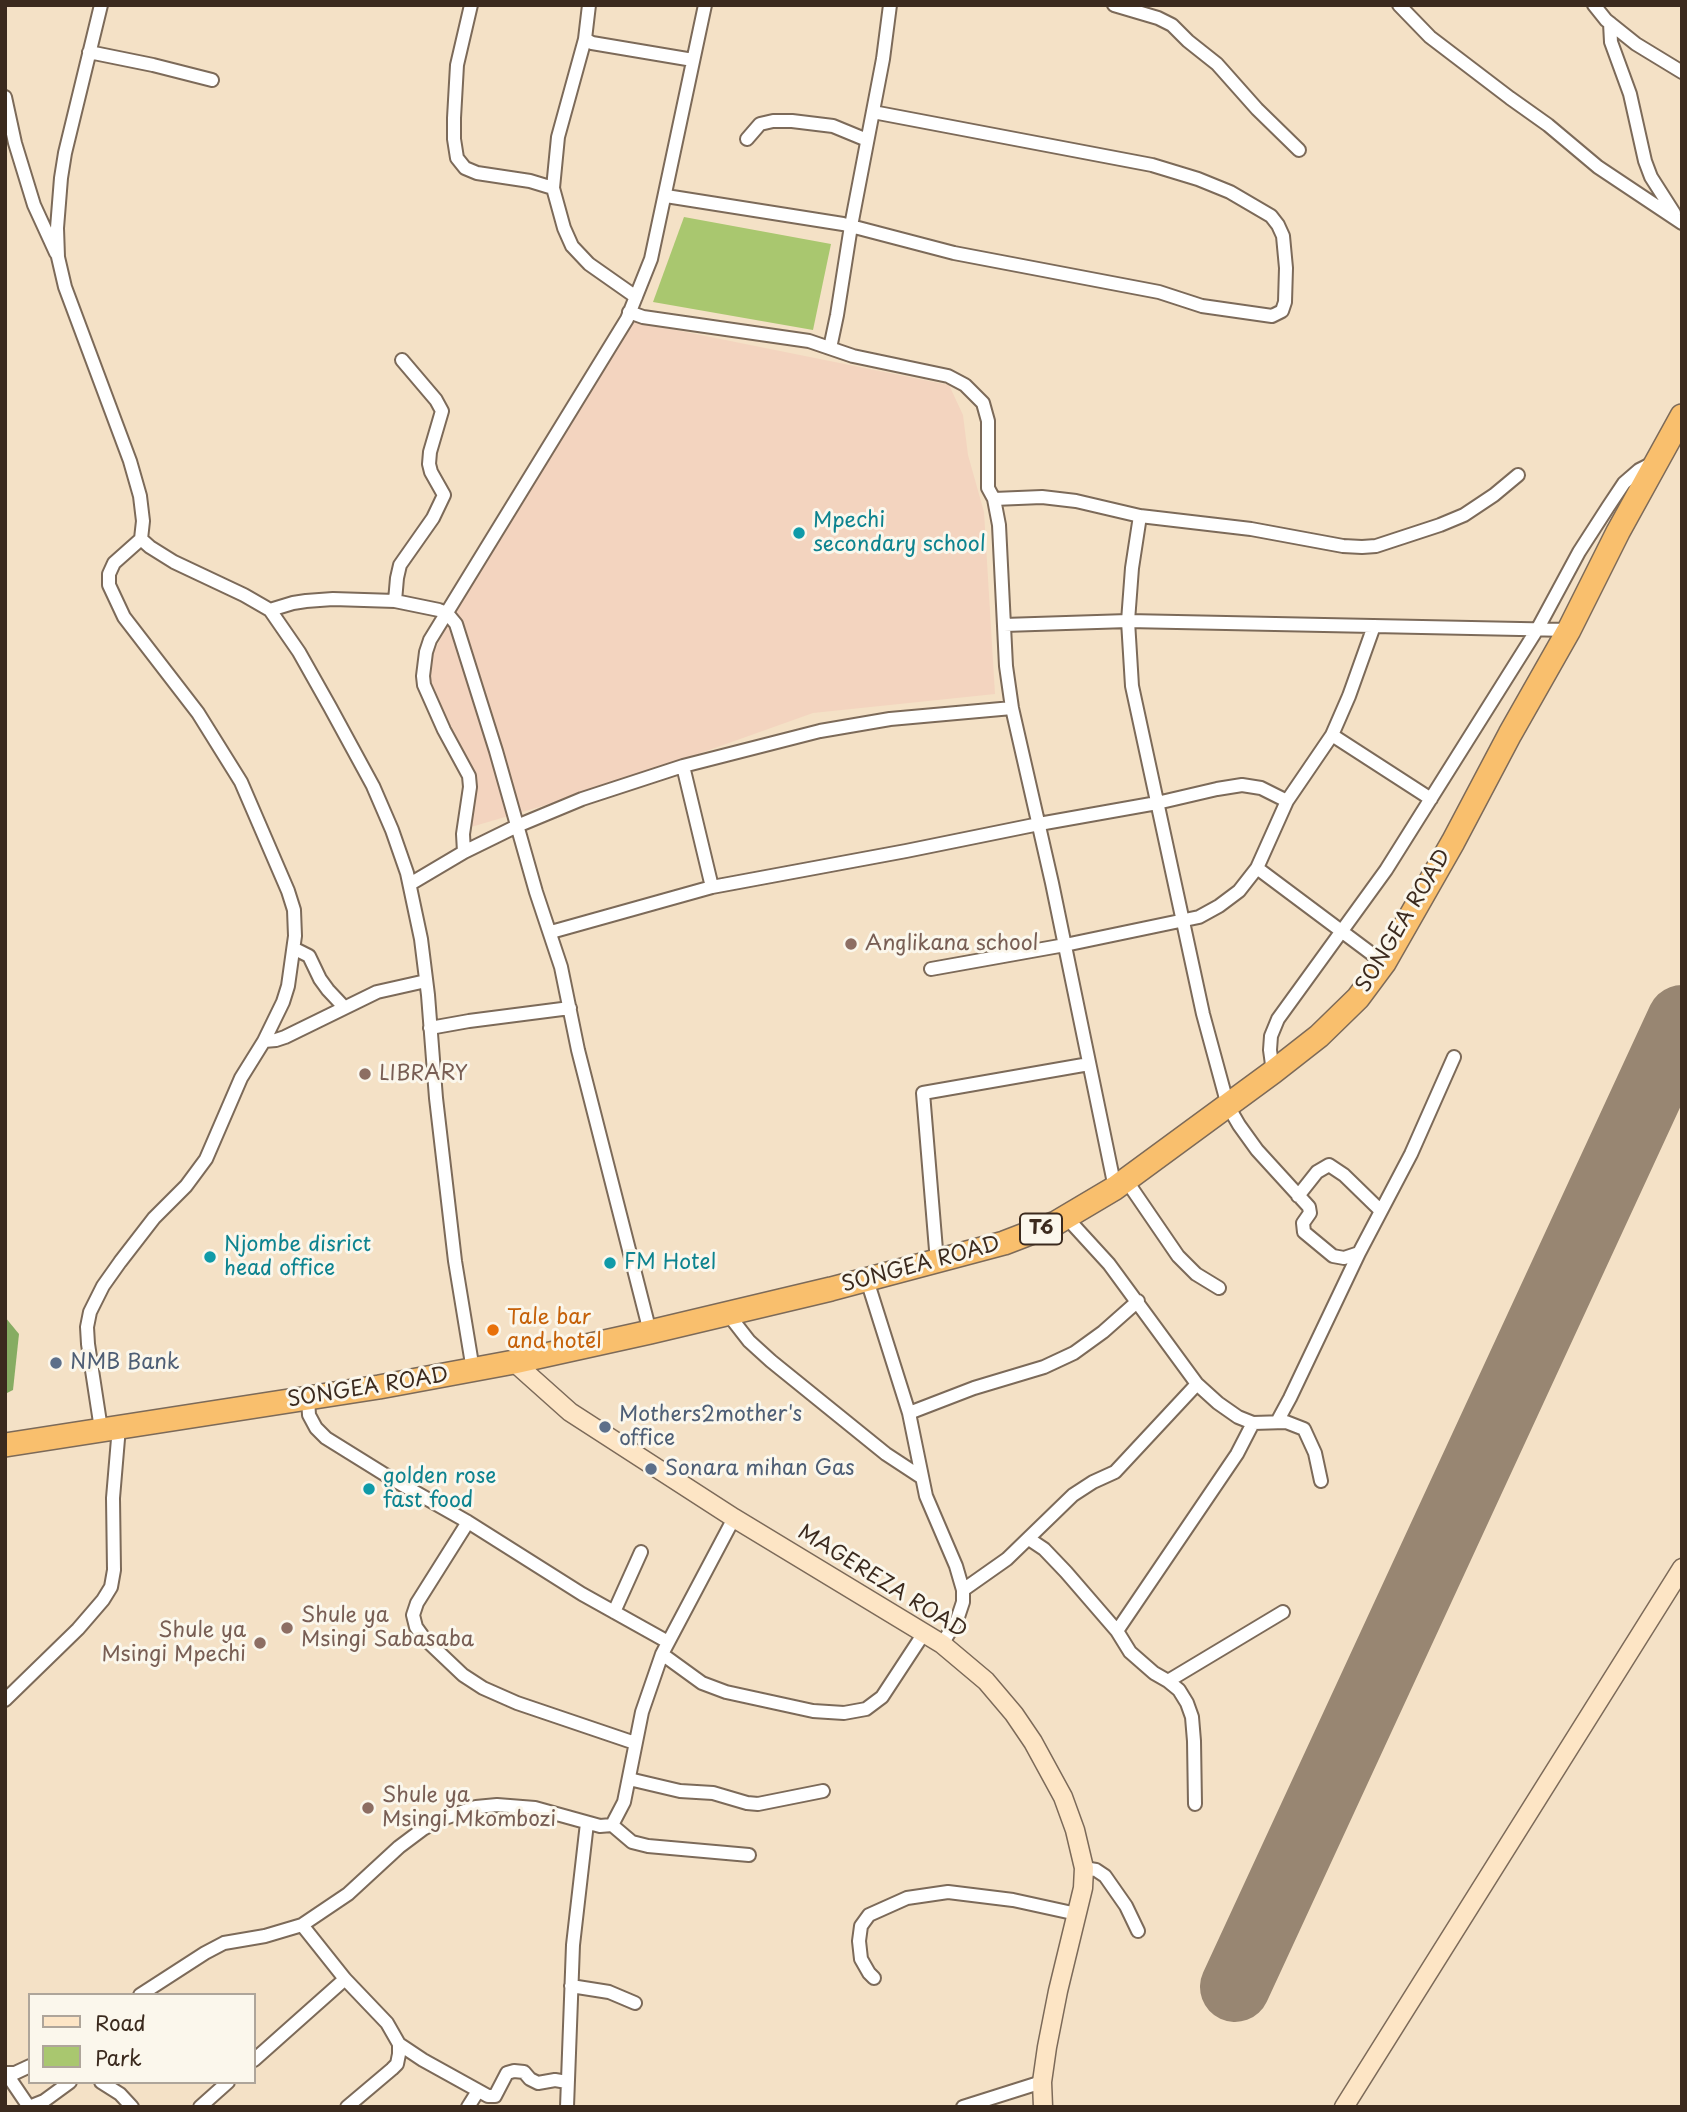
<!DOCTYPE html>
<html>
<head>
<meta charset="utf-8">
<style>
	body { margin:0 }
	#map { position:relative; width:1687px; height:2112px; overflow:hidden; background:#f4e1c6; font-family:"Playpen Sans",sans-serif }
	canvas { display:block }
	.frame { position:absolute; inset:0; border:7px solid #3b2a1e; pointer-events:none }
	.legend { position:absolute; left:28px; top:1993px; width:228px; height:91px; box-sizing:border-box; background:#fbf7ec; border:2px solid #aea59a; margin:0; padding:9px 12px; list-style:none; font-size:21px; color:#3b2a1e }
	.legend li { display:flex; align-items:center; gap:14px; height:35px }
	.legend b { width:35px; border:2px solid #aea59a }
</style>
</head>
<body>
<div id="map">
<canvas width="1687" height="2112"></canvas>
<div class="frame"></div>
<ul class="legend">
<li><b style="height:9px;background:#fde5c5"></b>Road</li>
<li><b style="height:19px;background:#a9c76f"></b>Park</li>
</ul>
</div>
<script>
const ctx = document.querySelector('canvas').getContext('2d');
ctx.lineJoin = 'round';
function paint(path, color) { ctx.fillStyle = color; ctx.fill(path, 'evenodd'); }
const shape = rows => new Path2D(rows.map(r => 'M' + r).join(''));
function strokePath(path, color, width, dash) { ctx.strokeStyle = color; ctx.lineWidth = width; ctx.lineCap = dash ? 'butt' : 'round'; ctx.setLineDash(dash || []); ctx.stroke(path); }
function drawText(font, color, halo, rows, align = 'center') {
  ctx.font = font + ' "Playpen Sans",sans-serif'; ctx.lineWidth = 6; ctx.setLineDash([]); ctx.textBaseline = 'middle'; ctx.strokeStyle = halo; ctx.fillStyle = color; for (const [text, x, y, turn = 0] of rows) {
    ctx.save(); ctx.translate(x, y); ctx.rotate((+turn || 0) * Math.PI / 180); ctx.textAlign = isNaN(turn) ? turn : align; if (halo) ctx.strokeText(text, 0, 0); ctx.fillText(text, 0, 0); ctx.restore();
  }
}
const built = shape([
	[626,320,949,385,963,415,968,455,984,512,995,694,813,713,597,790,471,827,458,754,426,668,458,604]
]);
const green = shape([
	[684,217,831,244,813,330,653,302]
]);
const forest = shape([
	[5,1317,19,1334,13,1390,5,1394]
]);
const runway = shape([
	[1235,1987,1682,1020]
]);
const street = shape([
	[471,5,457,65,454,118,454,139,457,158,465,168,477,173,530,181,553,188],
	[589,5,585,39,592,43,693,60],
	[1114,5,1158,18,1172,25,1188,41,1217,64,1257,109,1299,150],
	[1399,5,1430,37,1510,98,1548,125,1598,167,1682,223],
	[1594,5,1606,20,1636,44,1682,72],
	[1610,23,1611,42,1630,94,1645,161,1651,177,1674,213],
	[585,39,558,137,553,188,564,228,572,246,589,264,636,297],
	[89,52,153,65,212,80],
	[5,97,15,143,34,205,56,253],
	[747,139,760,124,773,121,792,121,833,126,867,140],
	[666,196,843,224,954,253,1159,292,1202,306,1272,316,1282,311,1285,302,1286,268,1283,236,1278,225,1271,216,1230,192,1198,179,1152,165,873,112],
	[629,312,643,317,809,341,853,356,948,376,965,385,983,403,988,421,988,488,994,499,999,525,1006,666,1012,708,1052,883,1115,1188],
	[830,348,837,315,851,226,883,59,890,5],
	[994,499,1042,497,1076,501,1140,516,1251,529,1343,546,1362,547,1376,546,1440,525,1464,515,1494,495,1518,475],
	[1140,516,1132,568,1128,621,1132,686,1203,1014,1228,1106,1239,1125,1257,1150,1309,1207,1310,1213,1303,1223,1304,1232,1333,1256,1344,1258,1359,1253],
	[141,539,150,547,174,562,244,595,270,610,299,652,330,707,373,786,392,830,407,873,421,939,428,995,436,1098,455,1261,473,1370],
	[395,601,397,578,400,565,433,518,444,495,431,472,429,464,430,452,442,411,436,400,402,360],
	[270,610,293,603,306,601,333,599,395,601,439,610,447,613,456,624,496,751,536,892,561,967,578,1050,650,1332],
	[1004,625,1128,621,1569,630],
	[1332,735,1431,799],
	[683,766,712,887],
	[464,852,463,834,470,787,469,776,444,730,424,685,423,676,426,652,430,640,627,319,651,259,705,5],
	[1257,868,1384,963],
	[410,884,464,852,517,826,582,799,683,766,820,731,890,719,1012,708],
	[551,932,712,887,906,851,1039,824,1157,803,1217,789,1242,785,1261,788,1287,801],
	[295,949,309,956,320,979,328,990,344,1007],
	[931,969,1065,945,1199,917,1219,906,1239,891,1257,868,1287,801,1332,735,1349,696,1374,626],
	[430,1028,469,1021,570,1008],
	[264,1041,276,1040,285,1037,377,992,426,981],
	[1273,1072,1270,1050,1271,1036,1278,1019,1386,870,1538,628,1579,552,1608,507,1624,483,1639,470,1653,463],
	[1126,1180,1178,1256,1196,1274,1219,1288],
	[1298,1196,1317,1172,1329,1165,1344,1175,1381,1211],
	[1066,1217,1109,1264,1197,1384,1218,1403,1238,1417,1253,1423,1286,1422,1304,1429,1315,1453,1321,1481],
	[937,1262,923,1093,1089,1064],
	[867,1280,909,1413,926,1496,956,1566,963,1590,963,1602,957,1620,942,1644],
	[728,1314,749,1341,771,1361,886,1454,921,1477],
	[308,1398,309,1415,316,1428,326,1438,392,1479,468,1522,582,1594,668,1642],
	[909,1413,974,1388,1044,1367,1074,1353,1103,1332,1138,1301],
	[1277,1422,1290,1398,1359,1253,1411,1154,1454,1057],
	[101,1429,88,1344,87,1327,90,1312,103,1286,120,1262,154,1218,186,1186,206,1159,241,1078,264,1041,283,1002,288,986,295,936,294,910,288,891,241,782,198,713,124,617,109,585,109,574,114,563,141,539,143,521,140,496,130,461,65,287,58,257,57,228,61,178,65,153,101,5],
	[468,1522,417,1603,413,1615,416,1627,424,1638,463,1675,483,1688,517,1703,635,1743],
	[1029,1539,1044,1549,1066,1572,1117,1631,1130,1652,1154,1673,1168,1681,1179,1690,1187,1703,1192,1717,1194,1741,1195,1804],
	[963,1590,1007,1559,1073,1495,1093,1482,1115,1472,1197,1384],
	[614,1612,641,1552],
	[1117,1631,1237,1454,1253,1423],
	[662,1654,702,1683,726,1692,813,1711,844,1713,866,1709,882,1697,924,1633],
	[1168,1681,1283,1612],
	[5,1700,78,1629,103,1600,111,1587,114,1570,113,1498,119,1427],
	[629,1779,680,1791,713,1793,747,1803,758,1804,823,1791],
	[612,1825,632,1842,648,1846,749,1855],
	[1084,1868,1096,1870,1105,1876,1126,1906,1138,1931],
	[302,1925,345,1979,387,2023,399,2044,399,2054,397,2064,392,2069,347,2107],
	[874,1978,869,1973,861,1959,859,1941,861,1926,869,1915,907,1898,948,1892,1013,1900,1077,1914],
	[571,1986,609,1992,635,2003],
	[140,1995,205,1953,224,1943,265,1936,302,1925,348,1894,399,1847,423,1829,442,1819,476,1807,497,1805,535,1808,600,1826,612,1825,624,1802,642,1712,662,1654,734,1518],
	[399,2044,423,2060,488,2096,495,2096,507,2073,514,2071,524,2072,530,2079,538,2083,555,2080,567,2082],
	[254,2060,345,1979],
	[5,2073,15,2073,30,2066],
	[6,2073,29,2107],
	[101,2082,120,2094,132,2107],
	[29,2107,44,2101,70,2082],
	[200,2107,228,2082],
	[468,2107,478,2091],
	[567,2107,573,1945,587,1823],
	[963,2107,1042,2082]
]);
const secondary = shape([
	[514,1362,570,1412,734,1518,942,1644,986,1681,1014,1714,1033,1742,1063,1797,1075,1830,1084,1868,1083,1888,1058,1991,1047,2047,1042,2082,1043,2107],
	[1344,2107,1682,1568]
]);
const highway = shape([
	[5,1445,379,1387,514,1362,650,1332,831,1289,1004,1243,1056,1223,1115,1188,1273,1072,1319,1036,1358,998,1384,963,1453,842,1510,734,1569,630,1618,532,1682,416]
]);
const markers = [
	[799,533,7,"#0f9aa8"],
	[851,944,7,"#8d6e63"],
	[365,1074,7,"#8d6e63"],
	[210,1257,7,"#0f9aa8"],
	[610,1263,7,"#0f9aa8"],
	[493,1330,7,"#e8710a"],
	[56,1363,7,"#5c6f8a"],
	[605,1427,7,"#5c6f8a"],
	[651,1469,7,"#5c6f8a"],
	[369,1489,7,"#0f9aa8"],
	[287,1628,7,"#8d6e63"],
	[260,1643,7,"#8d6e63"],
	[368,1808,7,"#8d6e63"]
];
const shields = [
	[1041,1229,42]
];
const shieldNames = [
	["T6",1041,1229]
];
const cultureNames = [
	["Mpechi",813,521],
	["secondary school",813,545],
	["Njombe disrict",224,1245],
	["head office",224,1269],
	["FM Hotel",624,1263],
	["golden rose",383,1477],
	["fast food",383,1501]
];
const streetNames = [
	["SONGEA ROAD",1404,921,-59],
	["SONGEA ROAD",921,1265,-15],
	["SONGEA ROAD",368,1388,-9],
	["MAGEREZA ROAD",882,1582,32]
];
const educationNames = [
	["Anglikana school",865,944],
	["LIBRARY",379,1074],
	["Shule ya",301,1616],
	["Msingi Sabasaba",301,1640],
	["Shule ya",246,1631,"right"],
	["Msingi Mpechi",246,1655,"right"],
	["Shule ya",382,1796],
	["Msingi Mkombozi",382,1820]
];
const foodNames = [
	["Tale bar",507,1318],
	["and hotel",507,1342]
];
const serviceNames = [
	["NMB Bank",70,1363],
	["Mothers2mother's",619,1415],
	["office",619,1439],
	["Sonara mihan Gas",665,1469]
];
paint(built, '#f3d4bf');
paint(green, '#a9c76f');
paint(forest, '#86ac62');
strokePath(runway, '#988672', 70);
strokePath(street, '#7c6a59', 16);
strokePath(secondary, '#7c6a59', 21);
strokePath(highway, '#7c6a59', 26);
strokePath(street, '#fff', 12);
strokePath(secondary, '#fde5c5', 18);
strokePath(highway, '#f9bf6d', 23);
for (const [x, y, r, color] of markers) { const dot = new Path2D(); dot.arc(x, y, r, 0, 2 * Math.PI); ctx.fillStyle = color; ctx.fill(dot); strokePath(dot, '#fbf7ec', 2.5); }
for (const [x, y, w] of shields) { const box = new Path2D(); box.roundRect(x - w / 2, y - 15.5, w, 31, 5); ctx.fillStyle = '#fbf7ec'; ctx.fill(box); strokePath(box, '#3b2a1e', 2); }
drawText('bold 19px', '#3b2a1e', null, shieldNames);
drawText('21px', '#0d838f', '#fbf7ec', cultureNames, 'left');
drawText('21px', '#3b2a1e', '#fbf7ec', streetNames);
drawText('21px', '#785e54', '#fbf7ec', educationNames, 'left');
drawText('21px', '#c56008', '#fbf7ec', foodNames, 'left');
drawText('21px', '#4e5e75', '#fbf7ec', serviceNames, 'left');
</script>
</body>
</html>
